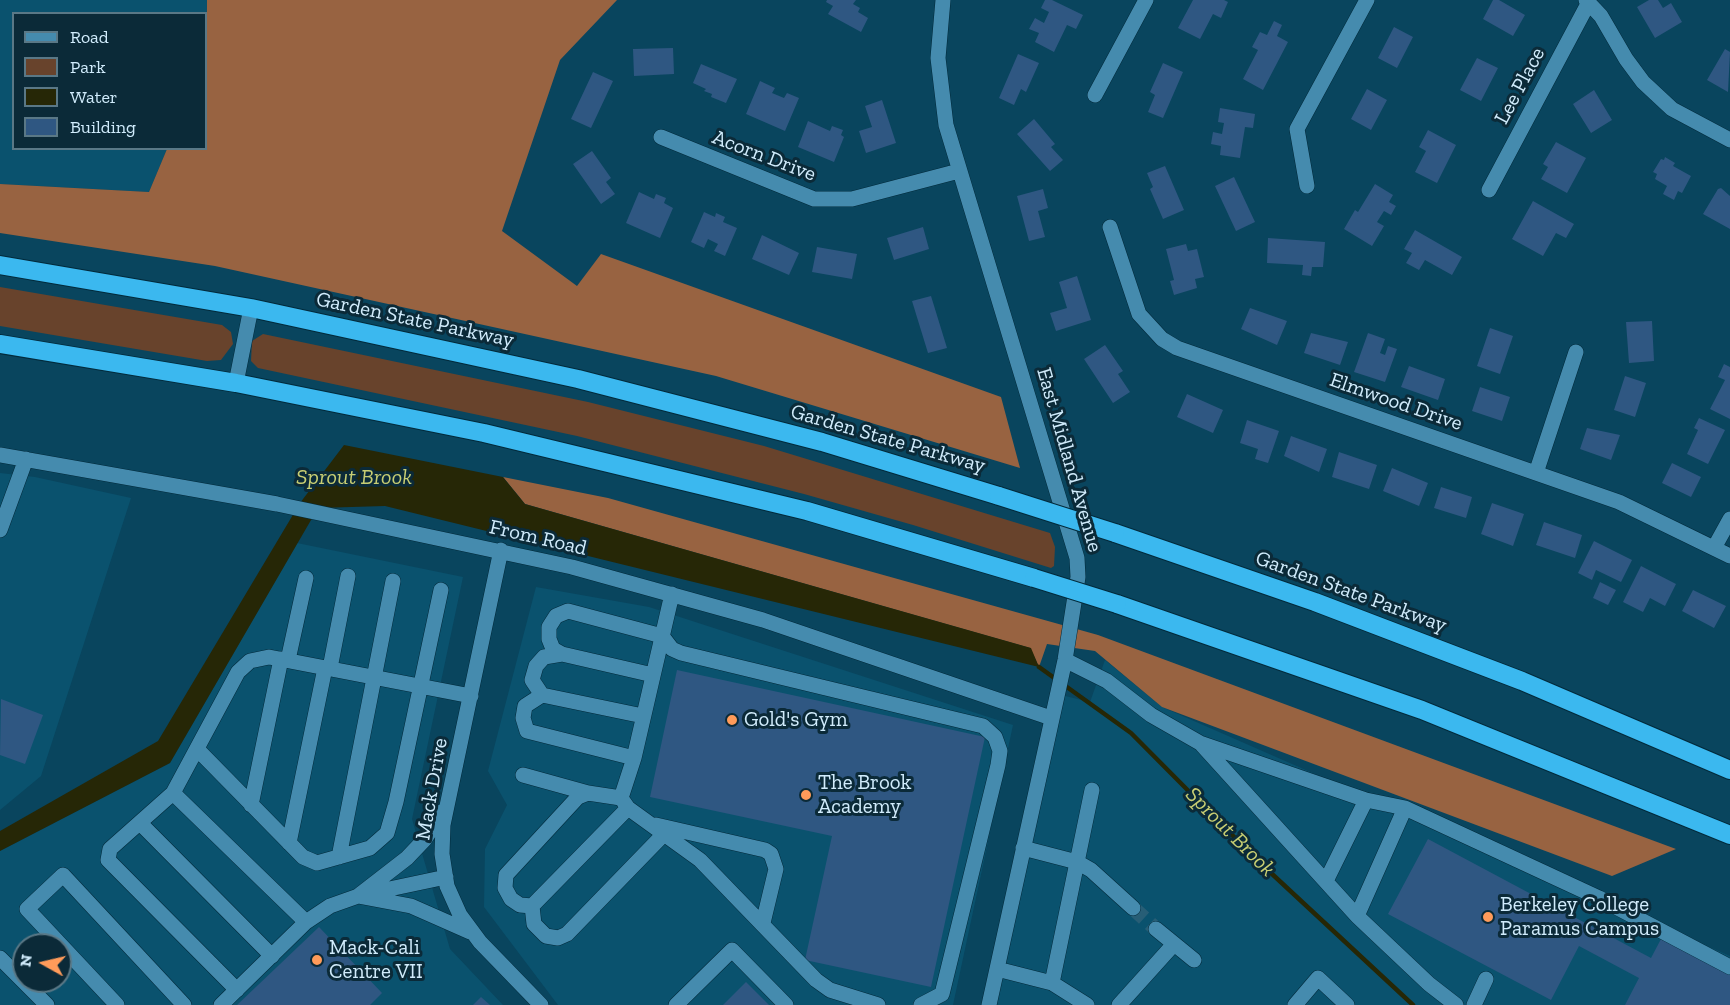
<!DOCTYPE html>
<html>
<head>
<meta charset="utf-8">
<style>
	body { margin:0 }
	#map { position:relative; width:1730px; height:1005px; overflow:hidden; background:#09455e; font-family:"Zilla Slab",serif }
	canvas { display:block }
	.legend { position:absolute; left:12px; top:12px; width:195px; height:138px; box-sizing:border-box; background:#0b2a38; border:2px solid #5a7886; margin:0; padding:8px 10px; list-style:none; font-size:18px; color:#d1ecfc }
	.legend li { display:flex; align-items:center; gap:12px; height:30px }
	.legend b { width:30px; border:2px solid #5a7886 }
	.north { position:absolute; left:12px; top:933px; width:60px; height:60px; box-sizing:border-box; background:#0b2a38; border:2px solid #5a7886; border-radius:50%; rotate:278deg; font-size:16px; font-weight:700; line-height:24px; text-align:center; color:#d1ecfc }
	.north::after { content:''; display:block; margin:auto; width:21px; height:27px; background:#ff9b5a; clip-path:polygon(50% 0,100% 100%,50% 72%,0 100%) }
</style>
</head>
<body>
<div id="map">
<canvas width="1730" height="1005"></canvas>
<ul class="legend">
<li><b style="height:8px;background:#458bae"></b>Road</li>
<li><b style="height:16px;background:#68432c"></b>Park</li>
<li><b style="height:16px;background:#262706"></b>Water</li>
<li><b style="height:16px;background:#2f5782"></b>Building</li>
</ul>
<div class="north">N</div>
</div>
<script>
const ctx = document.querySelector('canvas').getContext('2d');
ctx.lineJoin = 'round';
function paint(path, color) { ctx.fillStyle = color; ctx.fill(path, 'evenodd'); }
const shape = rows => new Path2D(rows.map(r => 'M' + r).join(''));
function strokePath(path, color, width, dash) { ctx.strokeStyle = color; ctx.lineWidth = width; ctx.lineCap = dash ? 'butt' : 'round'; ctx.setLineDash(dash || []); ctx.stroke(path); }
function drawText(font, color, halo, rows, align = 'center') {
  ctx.font = font + ' "Zilla Slab",serif'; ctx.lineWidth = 6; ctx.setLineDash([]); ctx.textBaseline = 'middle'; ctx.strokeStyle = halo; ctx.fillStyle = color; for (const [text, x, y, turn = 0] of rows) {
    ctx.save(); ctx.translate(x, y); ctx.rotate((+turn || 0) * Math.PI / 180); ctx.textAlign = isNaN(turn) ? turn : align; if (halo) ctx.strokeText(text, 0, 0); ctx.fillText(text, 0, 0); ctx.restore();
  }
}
const built = shape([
	[0,0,207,0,206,58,206,14,14,14,14,148,167,149,149,192,0,184],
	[0,473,35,477,131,498,41,776,0,810],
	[297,543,463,577,412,819,450,949,503,1005,0,1005,0,851,170,763],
	[24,945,60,945,60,981,24,981],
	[536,587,649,607,1013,725,953,1005,558,1005,484,907,485,849,507,805,488,771],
	[1105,660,1162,707,1730,956,1730,1005,989,1005,1057,694,1090,702]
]);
const green = shape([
	[0,287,222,325,231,332,233,344,221,360,207,361,0,326],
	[263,334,588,402,764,446,1050,533,1055,547,1054,566,1051,568,913,525,804,494,577,436,258,368,251,361,252,341]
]);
const forest = shape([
	[207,0,617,0,560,60,502,231,577,286,601,254,1001,397,1020,468,716,376,215,266,0,233,0,184,149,192,167,149,206,148],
	[503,477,608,498,1098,635,1676,849,1612,876,1162,707,1095,651,1047,644,1039,667,1030,648,525,504]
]);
const water = shape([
	[344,445,503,477,525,504,1031,648,1039,667,385,506,318,508,170,763,0,851,0,831,158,741,300,503]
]);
const stream = shape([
	[1039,667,1131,733,1257,860,1413,1005]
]);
const building = shape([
	[827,0,856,0,853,4,860,8,858,12,868,18,861,32,828,14,833,6,826,2],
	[1045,0,1052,0,1083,15,1076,29,1067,25,1054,52,1035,42,1039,33,1029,29,1035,18,1044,23,1049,12,1041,8],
	[1193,0,1224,0,1228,2,1221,18,1213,14,1200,39,1178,28],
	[1493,0,1499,0,1525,15,1513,36,1483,19],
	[1649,0,1658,0,1663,8,1671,3,1682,22,1655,38,1637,7],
	[1274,21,1282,25,1277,36,1288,42,1263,90,1243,79,1258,50,1252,47,1260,32,1267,35],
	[1394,27,1413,37,1397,68,1378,58],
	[673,48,674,74,634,76,633,49],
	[1725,49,1730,52,1728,92,1707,80],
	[1018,54,1039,63,1026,92,1021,89,1014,105,999,98],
	[1477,58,1498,68,1481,101,1460,90],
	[1163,63,1183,72,1163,118,1148,112,1155,95,1150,92],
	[701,64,737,79,726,103,711,97,712,94,704,91,706,89,693,83],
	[593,72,613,81,591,128,571,119],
	[760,81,775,88,772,93,784,98,787,93,799,98,785,131,746,114],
	[1367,89,1387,100,1371,130,1351,119],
	[1594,90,1612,120,1591,133,1573,104],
	[882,100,896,143,866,153,859,131,872,127,865,106],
	[1220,108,1255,114,1253,128,1245,127,1240,158,1220,155,1221,146,1211,144,1213,132,1222,134,1224,123,1218,122],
	[1034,119,1055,144,1051,147,1063,160,1050,171,1017,134],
	[808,121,830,131,832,126,843,130,841,135,844,137,834,162,798,147],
	[1428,130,1456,145,1437,183,1415,172,1426,151,1419,147],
	[1556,142,1586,158,1567,193,1541,179,1548,167,1543,164],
	[592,151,611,178,606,182,615,194,601,204,573,164],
	[1665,157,1675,163,1673,166,1691,176,1682,193,1678,191,1674,200,1663,194,1667,186,1655,179,1657,174,1653,172,1661,159,1664,160],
	[1165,166,1184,210,1163,219,1150,189,1153,187,1147,173],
	[1234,177,1255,222,1236,231,1215,186],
	[1375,184,1393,195,1389,202,1396,206,1391,215,1384,211,1377,222,1384,226,1372,246,1344,229,1355,210,1358,212],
	[1721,188,1730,196,1730,229,1703,214,1718,189],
	[1043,189,1048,208,1038,211,1045,237,1029,241,1017,196],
	[639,192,654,199,656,194,666,198,664,203,673,208,660,238,626,223],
	[1533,201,1574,224,1566,238,1556,233,1543,256,1512,239],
	[704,212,715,217,716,213,725,217,723,222,737,228,725,256,714,251,718,244,708,239,704,248,691,242],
	[923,227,929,249,894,260,887,238],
	[1415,230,1462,257,1452,275,1425,260,1419,270,1406,263,1412,253,1404,249],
	[762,235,799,253,789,275,752,259],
	[1268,238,1325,242,1323,267,1312,267,1311,276,1302,275,1303,265,1267,263],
	[1186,244,1188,251,1197,249,1204,277,1195,279,1197,288,1174,295,1170,281,1174,280,1166,249],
	[817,247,857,254,852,279,812,272],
	[1077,276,1091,320,1056,331,1050,313,1067,308,1059,282],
	[931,296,947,348,928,353,912,301],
	[1250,308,1287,321,1277,345,1241,329],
	[1652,321,1654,361,1629,363,1626,322],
	[1490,328,1513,336,1500,374,1477,366],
	[1311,333,1348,342,1340,365,1304,353],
	[1368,333,1385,339,1380,353,1385,355,1388,346,1397,349,1385,382,1354,372],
	[1105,345,1123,371,1118,374,1130,392,1113,403,1084,359],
	[1724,364,1730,367,1730,419,1710,409,1725,380,1718,377],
	[1409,366,1445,379,1438,400,1401,387],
	[1625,376,1646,383,1635,417,1614,410],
	[1480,387,1510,397,1502,421,1472,411],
	[1187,394,1223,410,1213,433,1177,417],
	[1699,418,1725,430,1708,464,1687,454,1698,430,1694,428],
	[1247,420,1279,431,1268,463,1255,459,1258,449,1240,443],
	[1587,428,1620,435,1611,460,1580,449],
	[1291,436,1327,449,1319,472,1284,456],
	[1339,452,1377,465,1369,489,1332,477],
	[1672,463,1701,477,1691,497,1662,483],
	[1392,468,1428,483,1419,506,1383,491],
	[1441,487,1472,497,1466,518,1434,508],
	[1492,503,1524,514,1513,546,1481,534],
	[1544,522,1582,535,1575,558,1536,545],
	[1594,541,1632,560,1621,582,1596,570,1592,580,1578,573],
	[1641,566,1676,584,1665,606,1650,598,1643,612,1623,602],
	[1600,582,1616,590,1608,605,1593,598],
	[1693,590,1726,606,1714,628,1682,611],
	[677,670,985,737,931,987,805,960,832,836,650,797],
	[1,699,43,715,25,764,0,755],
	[1428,839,1651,958,1661,939,1730,975,1730,1005,1625,1005,1639,978,1579,946,1551,1000,1388,914],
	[319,927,382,993,370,1005,237,1005],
	[746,982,769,1005,723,1005],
	[481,997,490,1005,473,1005]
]);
const minorTunnel = shape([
	[1133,908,1156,929]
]);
const minor = shape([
	[943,0,938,58,946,125,1077,558,1078,577,1065,660,989,1005],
	[1586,0,1601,16,1626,59,1643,82,1672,109,1730,140],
	[1095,95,1146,0],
	[661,137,814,199,852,199,959,171],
	[1307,186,1297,129,1367,0],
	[1489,190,1589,2],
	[1110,227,1139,314,1162,339,1177,348,1619,502,1730,556],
	[236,383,251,308],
	[0,455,277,504,572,567,763,620,1051,718],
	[1536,473,1576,352],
	[0,530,26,459],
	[1714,548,1730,519],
	[501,550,443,825,442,854,447,886,460,915,480,942,541,1005],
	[562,654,544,657,536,666,532,680,542,695,643,716],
	[288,660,306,578],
	[1065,660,1107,681,1151,715,1200,743,1366,800,1405,808,1599,898,1730,967],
	[330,668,348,576],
	[653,675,562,654,553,649,549,639,549,627,556,616,568,611,662,636,672,649,681,653,983,726,995,737,1000,751,998,765,942,994,921,1005],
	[542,695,525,706,523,718,527,731,634,758],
	[1202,745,1357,916,1429,984,1456,1005],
	[198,750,303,857,317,863,370,848,387,833,396,802,441,590],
	[523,775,588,793],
	[173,793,306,922],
	[621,798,634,758,672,594],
	[251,805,281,659],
	[628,808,532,906,534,924,546,936,558,938,567,934,664,834],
	[443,811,425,839,407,858,358,896,411,906,470,932],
	[140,823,272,956],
	[656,825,765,850,771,854,776,869,763,923],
	[289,843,325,668],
	[1023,848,1077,862,1091,870,1133,908],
	[339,857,393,581],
	[1326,881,1366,800],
	[532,906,520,905,511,899,505,888,506,875,578,797,588,793,621,798,628,808,700,860,816,980,830,990,878,1005],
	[1357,916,1405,808],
	[1156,929,1194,960],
	[0,958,47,1005],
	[997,969,1052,983,1087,1005],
	[1052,983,1092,790],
	[237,990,108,860,110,849,173,793,238,672,250,661,269,657,471,696],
	[117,1005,27,909,63,875,184,1005],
	[221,1005,306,922,330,906,361,895,446,877],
	[676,1005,732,950,786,1005],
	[1119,1005,1174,944],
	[1295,1005,1318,978,1347,1005],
	[1474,1005,1486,979]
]);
const highway = shape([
	[0,265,251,308,578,379,822,442,999,496],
	[0,344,236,383,484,433,807,511,1034,578],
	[1115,533,1315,602,1522,681,1730,770],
	[1117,604,1422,710,1730,835]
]);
const highwayBridge = shape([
	[999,496,1115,533],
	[1034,578,1117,604]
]);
const markers = [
	[732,720,6,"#ff9b5a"],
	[806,795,6,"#ff9b5a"],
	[1488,917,6,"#ff9b5a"],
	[317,960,6,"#ff9b5a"]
];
const streetNames = [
	["Lee Place",1520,86,-62],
	["Acorn Drive",764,156,21],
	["Garden State Parkway",415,320,12],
	["Elmwood Drive",1396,402,19],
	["Garden State Parkway",888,439,16],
	["East Midland Avenue",1069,460,74],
	["From Road",538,538,13],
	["Garden State Parkway",1351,592,20],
	["Mack Drive",432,789,-80]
];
const poiNames = [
	["Gold's Gym",744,720],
	["The Brook",818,783],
	["Academy",818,807],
	["Berkeley College",1500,905],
	["Paramus Campus",1500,929],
	["Mack-Cali",329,948],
	["Centre VII",329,972]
];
const waterNames = [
	["Sprout Brook",354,478],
	["Sprout Brook",1230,832,45]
];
paint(built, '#0a526e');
paint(green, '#68432c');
paint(forest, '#986341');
paint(water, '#262706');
strokePath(stream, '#262706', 4.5);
paint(building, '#2f5782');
strokePath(minorTunnel, '#275e76', 15, [15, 8]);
strokePath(minor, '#022a3b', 16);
strokePath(highway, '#022a3b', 20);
strokePath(minor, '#458bae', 15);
strokePath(highway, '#3bb8ef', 18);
strokePath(highwayBridge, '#022a3b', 20, []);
strokePath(highwayBridge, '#3bb8ef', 18);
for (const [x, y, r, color] of markers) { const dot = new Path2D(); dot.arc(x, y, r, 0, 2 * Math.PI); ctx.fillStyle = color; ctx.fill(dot); strokePath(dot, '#0b2a38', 2); }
drawText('21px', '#d1ecfc', '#0b2a38', streetNames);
drawText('21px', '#d1ecfc', '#0b2a38', poiNames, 'left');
drawText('italic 22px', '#c8ce73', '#0b2a38', waterNames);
</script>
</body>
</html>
